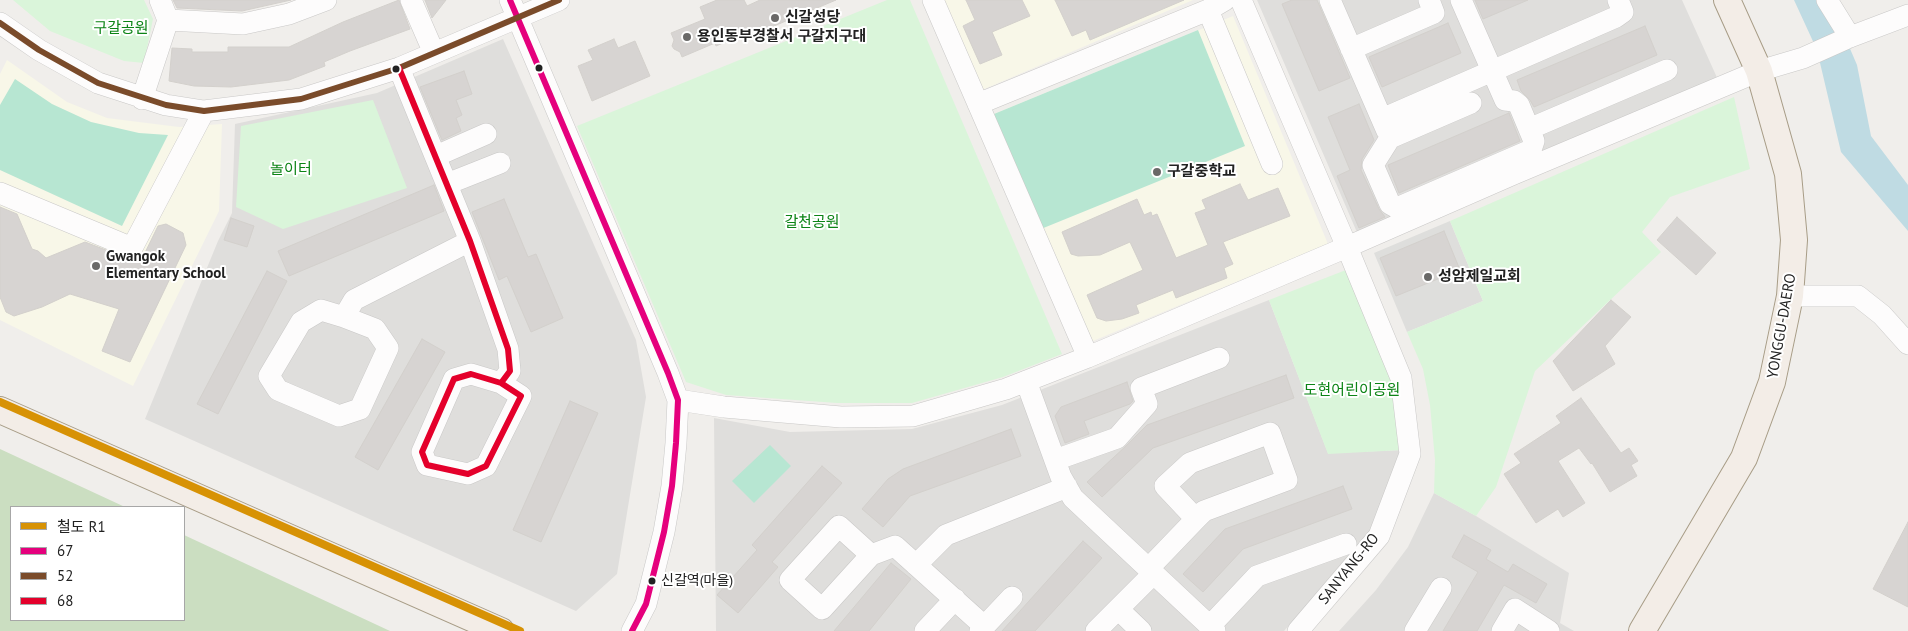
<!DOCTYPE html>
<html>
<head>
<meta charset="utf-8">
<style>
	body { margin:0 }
	#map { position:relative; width:1908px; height:631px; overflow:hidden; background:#f0eeeb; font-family:"PT Sans","Noto Sans KR",sans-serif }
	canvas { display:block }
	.legend { position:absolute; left:10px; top:506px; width:175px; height:115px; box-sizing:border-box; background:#fff; border:1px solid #a7a7a7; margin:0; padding:6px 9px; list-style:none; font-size:15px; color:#222 }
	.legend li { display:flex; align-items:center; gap:10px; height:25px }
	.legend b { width:25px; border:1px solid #a7a7a7 }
</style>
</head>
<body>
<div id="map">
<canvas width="1908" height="631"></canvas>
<ul class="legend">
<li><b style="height:6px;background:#d79205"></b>철도 R1</li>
<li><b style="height:6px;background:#e5007d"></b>67</li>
<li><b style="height:6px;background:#7a4b2a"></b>52</li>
<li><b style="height:6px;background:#e4002b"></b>68</li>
</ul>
</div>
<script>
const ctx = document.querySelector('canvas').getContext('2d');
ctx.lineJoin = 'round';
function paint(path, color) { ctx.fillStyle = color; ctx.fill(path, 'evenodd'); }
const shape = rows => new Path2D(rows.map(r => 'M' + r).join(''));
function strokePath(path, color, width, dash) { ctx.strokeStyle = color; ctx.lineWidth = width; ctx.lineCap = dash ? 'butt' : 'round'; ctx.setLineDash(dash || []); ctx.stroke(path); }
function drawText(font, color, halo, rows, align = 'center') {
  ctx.font = font + ' "PT Sans","Noto Sans KR",sans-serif'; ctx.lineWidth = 4; ctx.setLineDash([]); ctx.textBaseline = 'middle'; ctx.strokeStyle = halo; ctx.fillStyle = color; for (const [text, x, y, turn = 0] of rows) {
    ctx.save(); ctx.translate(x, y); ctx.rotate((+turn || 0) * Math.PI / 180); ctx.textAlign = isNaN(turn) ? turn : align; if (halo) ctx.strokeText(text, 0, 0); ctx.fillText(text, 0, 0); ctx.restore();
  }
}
const residential = shape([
	[1257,0,1682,0,1719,82,1359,237],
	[503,39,636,340,646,397,617,574,576,611,145,419,218,241,232,213,235,124,377,93],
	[1269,300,1328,453,1403,450,1371,531,1284,631,716,631,714,418,790,432,912,429,1002,405],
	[1434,493,1476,516,1569,573,1560,623,1574,631,1339,631,1376,590,1408,547]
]);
const education = shape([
	[943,0,1193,0,982,90],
	[1233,16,1328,244,1088,343,994,114],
	[7,60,67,102,107,118,179,127,222,124,219,211,133,386,0,320,0,74]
]);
const religious = shape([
	[1450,221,1483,301,1407,332,1374,253]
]);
const forest = shape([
	[0,449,125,507,11,507,11,620,184,620,184,535,390,631,0,631]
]);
const park = shape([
	[13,0,144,0,153,19,144,63,124,61,50,31],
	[887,0,910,0,1062,354,1003,377,912,403,837,403,726,395,686,382,577,126],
	[1734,97,1750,169,1670,197,1642,232,1661,252,1535,371,1496,487,1476,516,1434,493,1435,460,1430,405,1423,369,1407,332,1483,301,1450,221],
	[373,100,407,188,283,229,236,207,241,126],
	[1351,268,1396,382,1403,450,1328,454,1269,300]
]);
const pitch = shape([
	[1198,30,1245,146,1041,229,994,114],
	[15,79,52,104,91,122,139,133,168,135,122,226,0,170,0,105],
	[770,445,791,466,754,503,732,481]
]);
const water = shape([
	[1794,0,1823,0,1845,37,1857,65,1871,136,1908,185,1908,231,1841,152,1817,50]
]);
const building = shape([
	[173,0,291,0,242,11,177,8,173,0],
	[399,0,410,29,350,51,324,62,325,66,289,80,231,87,194,86,169,81,172,48,192,49,192,52,228,52,228,47,289,47,343,22,399,0],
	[425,0,446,0,432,18,425,0],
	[717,0,744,0,747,6,760,0,836,0,762,31,760,27,716,46,715,43,682,57,680,52,674,49,672,46,674,40,671,33,705,19,700,7,717,0],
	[966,0,1022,0,1030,16,992,32,1002,55,980,64,963,26,975,20,966,0],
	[1055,0,1184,0,1090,40,1086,30,1072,36,1055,0],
	[1292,0,1317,0,1350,78,1319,91,1282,4,1292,0],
	[1475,0,1528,0,1483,19,1475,0],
	[1448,23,1461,53,1382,87,1369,57,1448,23],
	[1645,26,1657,55,1534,107,1530,100,1521,91,1517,80,1645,26],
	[614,39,618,48,635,41,650,76,592,101,578,66,593,60,588,50,614,39],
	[464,71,472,94,456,100,462,115,456,118,461,131,442,140,420,87,464,71],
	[1359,104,1374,140,1362,159,1361,170,1379,209,1385,217,1359,228,1337,176,1350,170,1328,117,1359,104],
	[1509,113,1520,141,1399,193,1388,165,1509,113],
	[1240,184,1248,200,1278,188,1290,216,1223,242,1233,264,1224,268,1227,278,1176,298,1173,290,1136,305,1139,313,1122,319,1106,321,1097,318,1087,295,1143,270,1130,242,1100,255,1078,256,1071,254,1062,232,1137,199,1144,215,1151,212,1152,216,1157,214,1176,258,1208,245,1195,213,1206,209,1202,200,1240,184],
	[434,185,444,211,289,276,278,251,434,185],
	[504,199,528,257,536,254,563,318,531,332,507,276,499,280,472,212,504,199],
	[0,207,17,214,32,249,38,251,46,258,85,242,140,263,158,226,166,224,183,233,186,245,130,362,102,351,119,309,70,294,42,307,14,316,6,312,0,297,0,207],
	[1677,217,1716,253,1696,275,1657,240,1677,217],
	[231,218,254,226,247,247,224,240,231,218],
	[1444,231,1460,270,1396,296,1380,258,1444,231],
	[267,271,287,281,218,414,197,404,267,271],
	[1611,300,1631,317,1605,346,1615,364,1573,391,1553,361,1611,300],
	[422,339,445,352,378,470,355,457,422,339],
	[1286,375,1294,398,1153,448,1102,497,1087,482,1126,446,1147,425,1286,375],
	[1127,382,1133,401,1130,404,1084,421,1089,434,1065,443,1055,416,1061,407,1127,382],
	[1581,398,1621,453,1629,448,1638,461,1631,465,1637,476,1610,492,1592,463,1591,464,1579,448,1558,461,1585,503,1563,517,1558,509,1536,523,1504,474,1521,463,1514,454,1561,423,1556,416,1581,398],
	[570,401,598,413,541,542,513,530,570,401],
	[1011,429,1021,456,910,496,883,527,862,509,888,479,903,469,1011,429],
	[822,466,842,483,772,562,778,567,738,613,717,595,757,550,752,545,822,466],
	[1343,486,1352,509,1243,549,1203,592,1183,574,1225,529,1343,486],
	[1908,522,1908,607,1873,589,1908,522],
	[1464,535,1491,550,1486,559,1508,572,1513,564,1547,584,1536,603,1504,585,1477,631,1443,631,1478,572,1452,557,1464,535],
	[1083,541,1102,558,1035,631,1002,631,1083,541],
	[891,563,911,579,869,631,834,631,891,563]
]);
const minor = shape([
	[411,0,434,53],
	[510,0,668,373,678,400,676,443,672,486,664,532,646,604,632,631],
	[933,0,1088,357],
	[1330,0,1387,131],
	[1461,0,1505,100,1514,101,1519,105,1534,141,1531,150,1397,208,1390,204,1373,165,1390,138,1471,103],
	[1827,0,1850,37],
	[1208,10,1272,164],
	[168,20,243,24,289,14,326,0],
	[0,23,39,50,98,83,166,105,204,111,301,99,399,68,559,0],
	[1351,49,1434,13,1429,0],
	[399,68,470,241,508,349,510,371,501,383,471,374,454,379,422,452,427,465,468,474,486,466,521,396,501,383],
	[142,99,168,20,160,0],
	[978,104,1208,10,1225,0],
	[1382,119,1616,17,1623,12,1618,0],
	[1529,129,1667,70],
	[436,156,486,134],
	[447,184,500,163],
	[0,193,132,248,204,111],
	[1790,296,1858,296,1882,315,1908,344],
	[344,317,321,310,301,322,269,376,278,390,339,416,360,409,388,348,375,329,344,317,354,300,470,241],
	[1026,381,1061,477,1073,498,1215,631],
	[678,400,724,407,841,417,913,416,1006,389,1088,357,1347,247,1241,0],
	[1055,460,1117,438,1147,404,1141,388,1219,358],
	[839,526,871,555,822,609,790,580,839,526],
	[871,555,895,546,984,626],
	[916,565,946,535,1067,487],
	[1148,569,1196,519,1204,511,1287,480,1270,433,1190,463,1165,486,1196,519],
	[1118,609,1141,631],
	[1210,626,1257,576,1346,544],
	[925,631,955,599],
	[980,631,1012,597],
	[1096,631,1154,573],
	[1298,631,1379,536,1410,454,1401,378,1347,247,1514,174,1759,71,1803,58,1850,37,1908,15],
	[1415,631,1441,588],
	[1502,631,1515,609,1549,631]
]);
const major = shape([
	[0,410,501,631],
	[1642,631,1744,458,1772,382,1790,296,1794,240,1788,174,1759,71,1727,0]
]);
const bus1 = shape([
	[510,0,668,373,678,400,676,443,672,486,664,532,646,604,632,631]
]);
const bus2 = shape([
	[0,23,39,50,98,83,166,105,204,111,301,99,399,68,559,0]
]);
const bus3 = shape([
	[399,68,470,241,508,349,510,371,501,383,471,374,454,379,422,452,427,465,468,474,486,466,521,396,501,383]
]);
const rail1 = shape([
	[0,402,520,631]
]);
const markers = [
	[775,18,5,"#6a6968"],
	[687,37,5,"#6a6968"],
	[539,68,4.5,"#222"],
	[396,69,4.5,"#222"],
	[1157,172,5,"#6a6968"],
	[96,266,5,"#6a6968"],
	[1428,277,5,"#6a6968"],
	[652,581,4.5,"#222"]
];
const busNames = [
	["신갈역(마을)",661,581]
];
const poiNames = [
	["신갈성당",785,18],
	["용인동부경찰서 구갈지구대",697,37],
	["구갈중학교",1167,172],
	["Gwangok",106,257],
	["Elementary School",106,274],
	["성암제일교회",1438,277]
];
const parkNames = [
	["구갈공원",121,29],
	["놀이터",291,170],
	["갈천공원",812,223],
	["도현어린이공원",1352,391]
];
const streetNames = [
	["YONGGU-DAERO",1782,326,-80],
	["SANYANG-RO",1349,569,-51]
];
paint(residential, '#dfdedc');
paint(education, '#f8f7e8');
paint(religious, '#dededc');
paint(forest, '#cbdec1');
paint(park, '#daf5da');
paint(pitch, '#b7e6d2');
paint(water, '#bfdbe3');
paint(building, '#d7d4d2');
strokePath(building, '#d3d0cc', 1);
strokePath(minor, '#c9c8c7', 22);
strokePath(major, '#a79c86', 28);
strokePath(minor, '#fdfcfc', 21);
strokePath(major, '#f3ede7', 26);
strokePath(bus1, '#e5007d', 6);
strokePath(bus2, '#7a4b2a', 6);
strokePath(bus3, '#e4002b', 6);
strokePath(rail1, '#d79205', 8);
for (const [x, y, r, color] of markers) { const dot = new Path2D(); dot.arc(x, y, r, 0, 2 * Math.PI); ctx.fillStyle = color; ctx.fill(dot); strokePath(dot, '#fff', 2); }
drawText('14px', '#222', '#fff', busNames, 'left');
drawText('bold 15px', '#222', '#fff', poiNames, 'left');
drawText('15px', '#0c8416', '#fff', parkNames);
drawText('15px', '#222', '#fff', streetNames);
</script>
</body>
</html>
